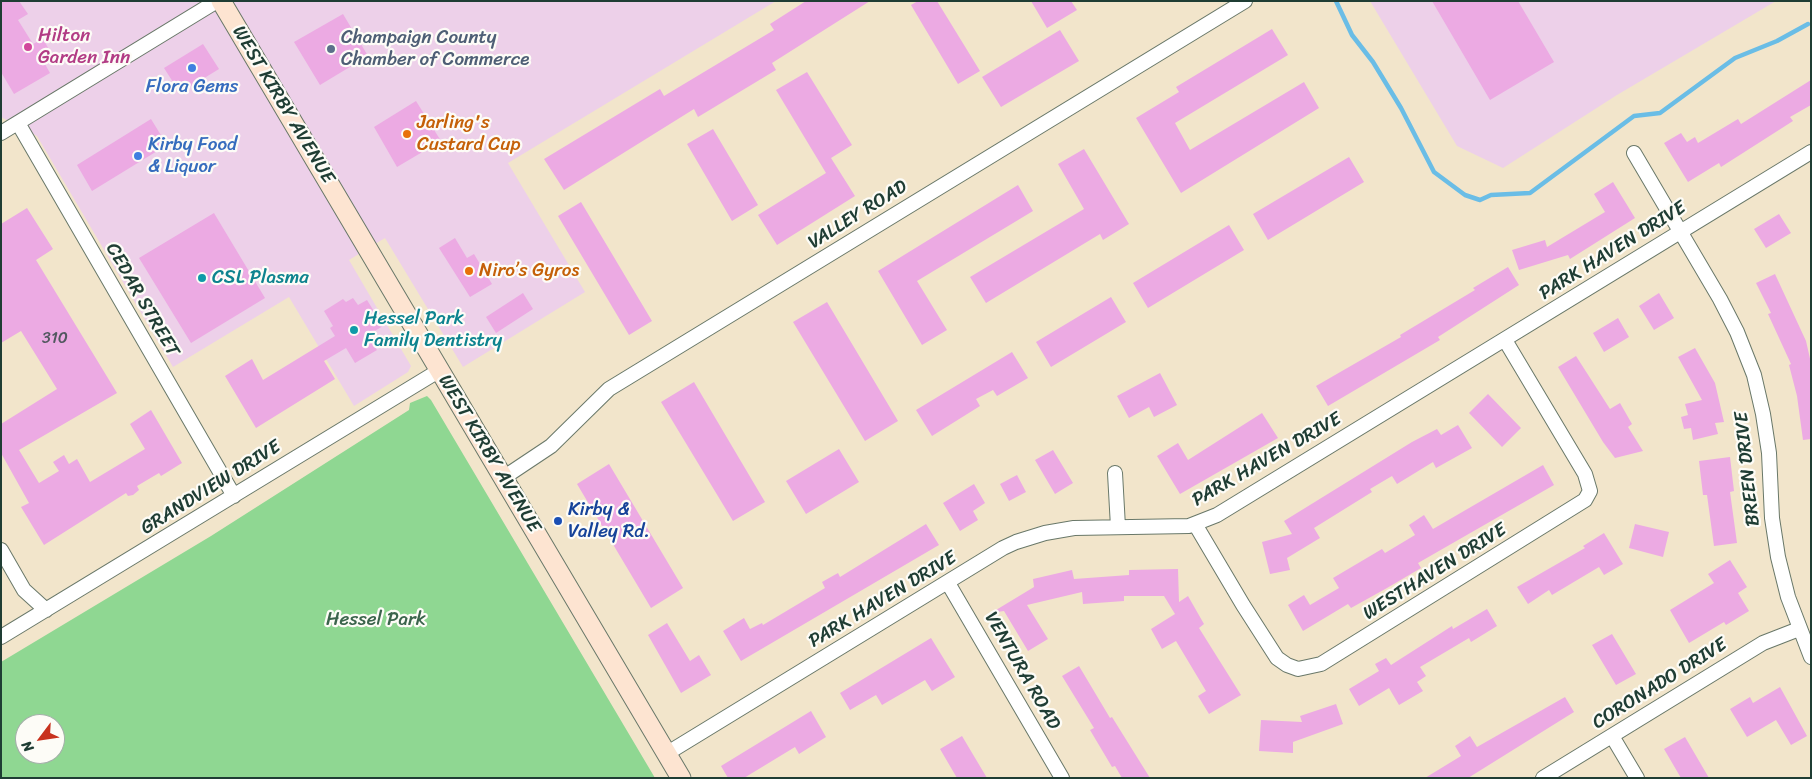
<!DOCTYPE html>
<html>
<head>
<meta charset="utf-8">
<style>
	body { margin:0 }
	#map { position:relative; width:1812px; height:779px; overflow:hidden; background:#f2e5cb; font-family:Sriracha,sans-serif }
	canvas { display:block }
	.frame { position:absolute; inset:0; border:2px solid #1f3d34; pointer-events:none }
	.north { position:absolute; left:15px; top:714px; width:50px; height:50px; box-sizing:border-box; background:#fdfcf7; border:1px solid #a4b0a9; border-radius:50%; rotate:239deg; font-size:14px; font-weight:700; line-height:20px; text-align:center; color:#1f3d34 }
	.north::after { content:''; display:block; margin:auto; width:18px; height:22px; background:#c8321e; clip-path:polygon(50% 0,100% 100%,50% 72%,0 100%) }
</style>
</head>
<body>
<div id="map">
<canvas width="1812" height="779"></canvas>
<div class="frame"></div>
<div class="north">N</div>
</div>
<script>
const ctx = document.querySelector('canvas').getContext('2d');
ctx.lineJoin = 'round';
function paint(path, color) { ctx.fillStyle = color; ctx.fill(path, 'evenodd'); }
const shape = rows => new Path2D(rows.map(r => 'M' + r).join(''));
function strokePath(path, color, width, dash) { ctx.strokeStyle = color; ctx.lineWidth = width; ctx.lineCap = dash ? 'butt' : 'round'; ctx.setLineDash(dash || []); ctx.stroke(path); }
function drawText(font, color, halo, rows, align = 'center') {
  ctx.font = font + ' Sriracha,sans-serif'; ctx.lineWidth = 4.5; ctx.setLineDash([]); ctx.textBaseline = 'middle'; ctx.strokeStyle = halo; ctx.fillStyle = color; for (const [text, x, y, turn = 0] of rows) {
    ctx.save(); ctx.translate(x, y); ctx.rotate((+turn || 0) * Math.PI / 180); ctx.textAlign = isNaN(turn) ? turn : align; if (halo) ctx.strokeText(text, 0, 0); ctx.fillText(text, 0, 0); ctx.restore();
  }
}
const built = shape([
	[1,1,776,1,508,163,585,292,463,367,385,238,349,260,411,366,408,372,354,406,289,297,173,367,37,136,1,117],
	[1370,1,1776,1,1617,95,1503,168,1457,146]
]);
const green = shape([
	[427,396,431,400,655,778,1,778,1,662,211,536,409,410,410,403],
	[25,724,55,724,55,754,25,754]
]);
const stream = shape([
	[1336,1,1352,35,1373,62,1401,108,1434,172,1465,195,1480,200,1491,195,1530,193,1634,116,1660,113,1735,58,1777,41,1808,24]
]);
const building = shape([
	[1,1,19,1,28,14,18,20,33,44,43,39,54,58,45,64,50,73,14,94,1,72],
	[806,1,870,1,772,63,776,70,698,117,694,109,564,190,544,159,660,89,664,96,774,30,770,24],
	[918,1,937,1,980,71,958,84,911,5],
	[1031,1,1071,1,1077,10,1047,28],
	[1432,1,1518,1,1554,62,1490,100],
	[343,14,368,56,320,85,294,42],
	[1272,29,1288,55,1175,123,1190,150,1304,82,1319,108,1181,193,1136,118,1179,92,1176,87],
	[1060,30,1079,61,1001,107,982,77],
	[203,44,219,69,180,93,164,68],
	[807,72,852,145,831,158,855,196,777,245,758,215,826,173,776,90],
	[1811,80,1811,105,1790,117,1793,121,1721,167,1719,163,1688,182,1664,143,1681,133,1687,142,1695,137,1698,143,1738,119,1741,124],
	[416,101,441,141,397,167,374,127],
	[151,119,167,145,92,191,77,165],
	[713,129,758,205,732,221,687,144],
	[1084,149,1129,224,1103,240,1100,234,986,303,970,277,1084,209,1058,164],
	[1349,157,1364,182,1268,240,1253,214],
	[1613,182,1635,218,1570,259,1568,255,1519,270,1512,250,1545,240,1547,247,1605,212,1594,194],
	[1018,185,1033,211,917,281,947,330,922,345,878,271],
	[581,202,652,321,629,335,558,216],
	[27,208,53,249,36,260,117,393,19,450,39,483,59,471,53,462,64,455,69,464,77,459,90,482,145,449,130,424,151,410,182,463,161,476,159,473,137,486,139,490,133,495,128,496,126,493,44,545,21,507,29,503,1,453,1,424,57,389,21,331,1,343,1,224],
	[214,213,265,298,191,343,139,258],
	[1779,214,1791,233,1766,248,1754,229],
	[1229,225,1244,250,1148,308,1133,283],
	[455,238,467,258,474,254,492,284,470,297,439,248],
	[1508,267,1519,285,1438,337,1440,340,1328,406,1316,386,1401,337,1400,335,1475,290,1473,288],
	[1775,274,1806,341,1811,363,1811,439,1803,440,1797,396,1789,365,1791,364,1768,314,1771,313,1756,283],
	[523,293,533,309,496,333,486,317],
	[1659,293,1674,318,1654,330,1639,306],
	[1111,297,1126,322,1051,367,1036,342],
	[353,298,358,305,367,300,383,326,373,332,380,343,374,346,377,350,355,363,346,348,324,361,335,379,256,428,225,376,252,359,263,380,335,336,330,328,333,326,324,311,343,299,346,302],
	[827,302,898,421,865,441,793,322],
	[1618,318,1629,337,1604,352,1593,333],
	[1695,348,1715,383,1724,422,1715,423,1718,434,1693,440,1691,428,1684,429,1681,417,1688,415,1685,404,1702,400,1678,357],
	[1012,352,1028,378,997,396,993,390,976,399,980,406,932,436,916,410],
	[1576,356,1610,409,1620,403,1632,424,1628,427,1643,451,1615,458,1603,442,1558,367],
	[1160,373,1177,405,1154,417,1149,407,1129,418,1117,396],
	[694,382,765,502,733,521,661,402],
	[1488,394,1521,428,1502,447,1469,413],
	[1262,413,1278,438,1180,494,1157,456,1178,443,1188,460],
	[1458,425,1472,448,1436,468,1433,462,1397,484,1392,476,1370,489,1372,492,1314,528,1320,538,1287,558,1290,570,1270,574,1262,542,1292,534,1284,521,1412,442,1437,429,1441,435],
	[839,449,859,482,806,514,786,481],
	[1053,450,1073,483,1055,494,1035,460],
	[1730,457,1734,491,1730,492,1737,543,1714,546,1707,495,1703,495,1699,461],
	[609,464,683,588,651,608,577,484],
	[1543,465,1554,485,1418,563,1421,568,1387,588,1351,608,1348,604,1303,631,1288,605,1304,595,1310,605,1339,588,1333,578,1382,549,1385,553,1415,535,1409,525,1424,515,1433,529],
	[1017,475,1026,492,1009,501,1000,484],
	[974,484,985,503,973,511,978,520,960,531,943,503],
	[926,524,939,545,741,661,723,631,744,618,750,629,762,623,763,625,825,588,822,582,838,573,840,577],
	[1635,524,1669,532,1663,557,1629,548],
	[1604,533,1623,564,1604,575,1599,567,1552,595,1549,590,1528,604,1517,587,1585,548,1583,546],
	[1730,560,1747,587,1738,593,1749,611,1726,625,1724,622,1689,643,1670,610,1714,583,1708,574],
	[1178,569,1179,602,1188,596,1204,624,1199,628,1241,695,1209,714,1198,696,1206,691,1176,641,1162,649,1151,629,1175,614,1164,596,1124,596,1124,601,1083,604,1082,592,1027,605,1048,639,1028,651,1004,611,997,612,996,610,1034,587,1033,579,1072,570,1074,579,1129,575,1129,570],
	[1487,609,1497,626,1471,642,1469,638,1420,667,1426,676,1417,682,1423,691,1399,705,1389,688,1359,706,1349,689,1379,671,1375,664,1386,658,1391,665,1452,626,1453,629],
	[667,623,690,661,699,655,711,675,681,693,648,635],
	[1612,634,1636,674,1616,685,1592,645],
	[931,638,955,677,932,691,925,680,882,705,876,695,850,710,840,693],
	[1079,666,1110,718,1112,717,1150,778,1122,778,1115,766,1112,767,1090,730,1094,728,1062,676],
	[1780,687,1807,736,1791,745,1776,720,1747,737,1730,709,1750,697,1753,703],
	[1565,697,1574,712,1468,778,1425,778,1461,756,1455,746,1470,736,1477,747],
	[1336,704,1343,724,1293,742,1293,753,1259,751,1261,720,1302,722,1300,716],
	[811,711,826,737,799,754,795,747,744,778,728,778,721,766],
	[962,736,987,778,957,778,940,749],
	[1685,737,1709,778,1681,778,1664,749]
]);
const street = shape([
	[18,123,234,496],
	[1,133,217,1],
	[1634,153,1720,299,1737,332,1754,375,1763,414,1769,453,1772,518,1778,557,1788,597,1811,657],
	[1115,473,1118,527],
	[503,478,551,446,609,389,1245,1],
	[1195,524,1243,605,1277,658,1287,665,1298,669,1321,664,1585,500,1590,491,1585,474,1505,340],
	[1,550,24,590,46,610],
	[948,583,1062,778],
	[1,637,440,370],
	[1612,736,1637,778],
	[666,754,1003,548,1016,542,1045,533,1074,528,1189,526,1217,515,1811,152],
	[1543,778,1763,643,1799,629]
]);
const secondary = shape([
	[221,1,681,778]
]);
const markers = [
	[28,47,5,"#d1479c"],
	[331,49,5,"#5c6f8a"],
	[192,68,5,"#3f7fe0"],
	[407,134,5,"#e8710a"],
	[138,156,5,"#3f7fe0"],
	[469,271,5,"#e8710a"],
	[202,278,5,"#0f9aa8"],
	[354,330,5,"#0f9aa8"],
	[558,521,5,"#1a4fb4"]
];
const numberNames = [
	["310",55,339]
];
const hotelNames = [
	["Hilton",38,36],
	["Garden Inn",38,58]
];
const serviceNames = [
	["Champaign County",341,38],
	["Chamber of Commerce",341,60]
];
const shopNames = [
	["Flora Gems",192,87],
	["Kirby Food",148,145,"left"],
	["& Liquor",148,167,"left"]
];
const streetNames = [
	["WEST KIRBY AVENUE",283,105,59],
	["VALLEY ROAD",858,215,-32],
	["PARK HAVEN DRIVE",1613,251,-32],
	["CEDAR STREET",142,300,60],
	["WEST KIRBY AVENUE",489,454,59],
	["PARK HAVEN DRIVE",1267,460,-30],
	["BREEN DRIVE",1748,469,-96],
	["GRANDVIEW DRIVE",211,488,-32],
	["WESTHAVEN DRIVE",1435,572,-32],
	["PARK HAVEN DRIVE",883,600,-31],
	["VENTURA ROAD",1022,671,60],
	["CORONADO DRIVE",1660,684,-32]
];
const foodNames = [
	["Jarling's",417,123],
	["Custard Cup",417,145],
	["Niro’s Gyros",479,271]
];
const cultureNames = [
	["CSL Plasma",212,278],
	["Hessel Park",364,319],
	["Family Dentistry",364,341]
];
const transitNames = [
	["Kirby &",568,510],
	["Valley Rd.",568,532]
];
const parkNames = [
	["Hessel Park",376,620]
];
paint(built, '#edd0e9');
paint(green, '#8fd792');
strokePath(stream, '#6abde6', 4.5);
paint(building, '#ecaae3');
strokePath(street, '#697869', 16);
strokePath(secondary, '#697869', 21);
strokePath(street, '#fff', 14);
strokePath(secondary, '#fde4d1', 19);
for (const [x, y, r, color] of markers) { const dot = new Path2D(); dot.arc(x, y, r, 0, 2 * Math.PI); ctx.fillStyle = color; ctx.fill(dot); strokePath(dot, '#fdfcf7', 2); }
drawText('16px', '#525860', null, numberNames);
drawText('19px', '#b23c85', '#fdfcf7', hotelNames, 'left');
drawText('19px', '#4e5e75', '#fdfcf7', serviceNames, 'left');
drawText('19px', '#366cbe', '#fdfcf7', shopNames);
drawText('19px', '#1f3d34', '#fdfcf7', streetNames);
drawText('19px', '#c56008', '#fdfcf7', foodNames, 'left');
drawText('19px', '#0d838f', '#fdfcf7', cultureNames, 'left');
drawText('19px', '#164399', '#fdfcf7', transitNames, 'left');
drawText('19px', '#3b644c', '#fdfcf7', parkNames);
</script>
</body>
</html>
